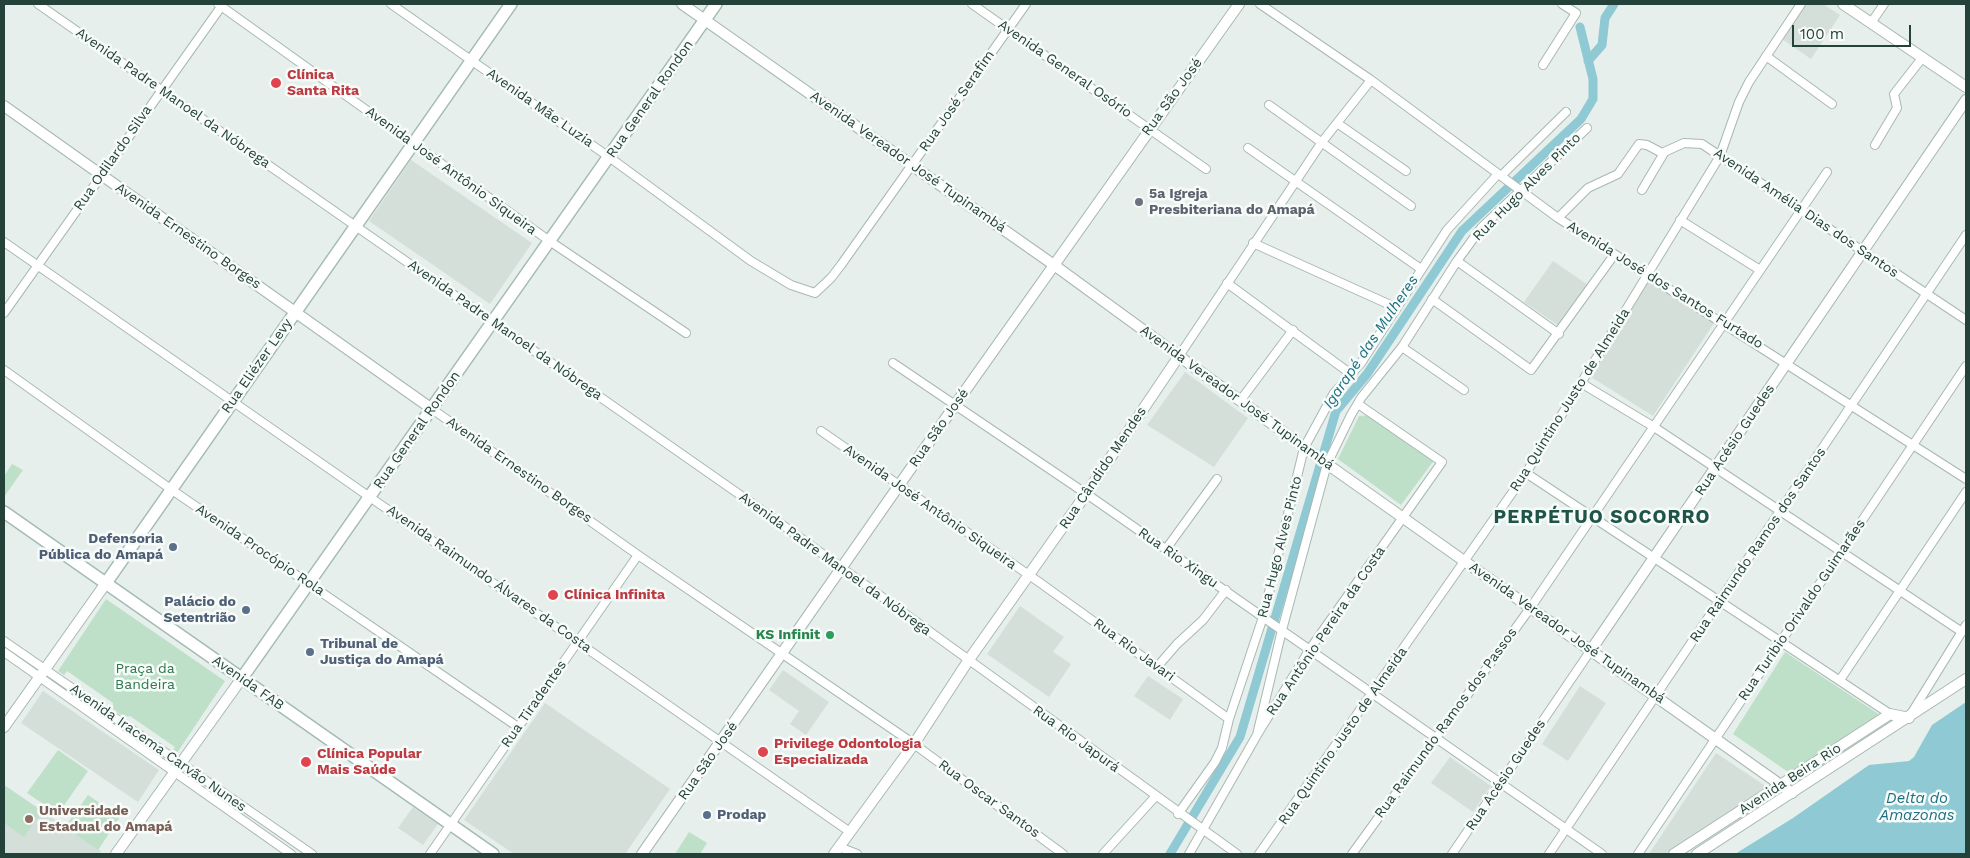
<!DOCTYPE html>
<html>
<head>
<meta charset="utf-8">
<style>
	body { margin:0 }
	#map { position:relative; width:1970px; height:858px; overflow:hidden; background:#e6efeb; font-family:"Work Sans",sans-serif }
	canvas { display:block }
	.frame { position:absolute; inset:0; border:5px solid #24423a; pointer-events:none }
	.scale { position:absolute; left:1792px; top:25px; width:119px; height:22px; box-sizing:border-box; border:2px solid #24423a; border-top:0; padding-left:6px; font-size:15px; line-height:18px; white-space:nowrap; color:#24423a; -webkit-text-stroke:4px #f7fbf9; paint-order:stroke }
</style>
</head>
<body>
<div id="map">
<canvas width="1970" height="858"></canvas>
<div class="frame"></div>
<div class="scale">100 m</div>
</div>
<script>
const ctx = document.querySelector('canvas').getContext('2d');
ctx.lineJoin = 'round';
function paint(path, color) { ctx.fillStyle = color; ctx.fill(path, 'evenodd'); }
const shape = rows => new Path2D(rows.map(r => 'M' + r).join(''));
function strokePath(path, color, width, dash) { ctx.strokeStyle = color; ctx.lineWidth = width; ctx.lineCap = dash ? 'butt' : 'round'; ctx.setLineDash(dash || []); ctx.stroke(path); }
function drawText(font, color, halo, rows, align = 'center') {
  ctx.font = font + ' "Work Sans",sans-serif'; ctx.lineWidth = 5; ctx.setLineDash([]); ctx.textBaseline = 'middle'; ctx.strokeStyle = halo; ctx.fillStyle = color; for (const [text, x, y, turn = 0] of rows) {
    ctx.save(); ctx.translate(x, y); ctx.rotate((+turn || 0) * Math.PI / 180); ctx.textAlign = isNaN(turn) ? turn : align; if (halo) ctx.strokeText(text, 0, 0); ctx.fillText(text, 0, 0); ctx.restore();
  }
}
const built = shape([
	[1801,4,1823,4,1840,15,1811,59,1779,37],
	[411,160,532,243,490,304,369,221],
	[1553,261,1588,285,1559,326,1524,302],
	[1648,282,1714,323,1653,416,1591,377],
	[1185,372,1248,418,1214,467,1147,425],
	[1020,606,1064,637,1053,652,1071,664,1049,697,987,654],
	[783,670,829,702,806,735,790,724,799,711,769,690],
	[1148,676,1183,699,1170,720,1134,696],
	[1580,686,1606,703,1568,761,1542,744],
	[43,691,159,770,138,802,21,723],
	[545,703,670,789,625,854,514,854,464,820],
	[1716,753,1767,787,1665,854,1649,854],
	[1450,757,1491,786,1473,812,1431,783],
	[4,785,101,851,99,854,4,854],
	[413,807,438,824,423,845,398,828]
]);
const green = shape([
	[1371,415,1435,459,1401,505,1338,459,1359,416],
	[12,464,23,470,4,497,4,476],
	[106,599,225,681,177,753,173,751,175,747,130,716,124,717,113,709,113,703,67,671,64,675,58,671],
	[1785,652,1883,717,1791,774,1733,734],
	[58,750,88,771,58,814,27,793],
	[4,785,42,811,24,837,4,823],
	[88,795,120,817,98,850,65,827],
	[689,832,707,843,700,854,675,854]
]);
const water = shape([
	[1966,702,1966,854,1735,854,1793,818,1869,765,1909,761,1914,757,1932,725]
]);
const canal = shape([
	[1588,61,1602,45,1605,18,1614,4],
	[1170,854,1240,737,1336,411,1367,374,1462,231,1581,119,1593,99,1593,79,1580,27]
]);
const minor = shape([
	[38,4,766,513,1237,854],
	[218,4,551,242,686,333],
	[391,4,609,157,751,261,791,285,815,293,831,278,841,265,1026,4],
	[972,4,1206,169],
	[1260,4,1371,80,1558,218,1966,479],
	[1871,23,1884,4],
	[1766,56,1832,104],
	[1543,65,1576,13,1562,4],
	[1269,105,1411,206],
	[1337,123,1406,171],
	[1875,145,1897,108,1894,94,1923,57],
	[1248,148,1421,269],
	[1501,176,1566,112],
	[1642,190,1664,153],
	[1558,218,1588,188,1618,174,1639,144,1647,145,1662,153,1684,143,1702,144,1966,320],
	[1680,220,1760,270],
	[4,242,850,832],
	[1253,243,1397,308],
	[1457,261,1559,334],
	[1227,283,1351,374],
	[1432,299,1531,370,1614,255],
	[4,313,223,4],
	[1402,347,1464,390],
	[1179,356,1322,142,1371,80],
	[893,363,1091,497,1602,854],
	[4,370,172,490,518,727],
	[1581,383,1654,427,1962,632],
	[1240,401,1293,330],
	[432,409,638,555,914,744,1063,854],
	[821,431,1039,582,1229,719],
	[1526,473,1893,716],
	[1166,549,1217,479],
	[4,641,312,854],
	[4,652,291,854],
	[1157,667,1177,644,1203,620,1226,590],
	[1840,680,1966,492],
	[1911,714,1966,625],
	[1257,735,1282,630,1327,464,1351,415,1361,398,1402,347,1457,261,1481,228,1587,128],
	[1178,814,1215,762,1222,748,1229,719,1263,617,1304,448,1334,393,1361,363,1447,230,1498,174],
	[839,847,857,854],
	[430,854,638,555],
	[1103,854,1155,797],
	[1189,854,1257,735,1310,649,1442,462,1358,404],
	[1259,854,1526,473,1720,156,1739,102,1749,82,1801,4],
	[1352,854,1531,607,1827,172],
	[1452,854,1591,650],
	[1549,854,1966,235],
	[1638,854,1966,366]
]);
const tertiary = shape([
	[682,4,1054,265,1327,464,1792,793],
	[1843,4,1966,87],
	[4,106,432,409],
	[1591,650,1966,100],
	[4,727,106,583],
	[116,854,242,678],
	[642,854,955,405,1239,4],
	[834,854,914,744,968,661,1086,494,1179,356],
	[1674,854,1890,714,1909,718],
	[1697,854,1966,679]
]);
const secondary = shape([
	[4,512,493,854],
	[106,583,511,4],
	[242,678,716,4]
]);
const markers = [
	[276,83,6,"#e0444e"],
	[1139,202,5,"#6b7280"],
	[173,547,5,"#5c6f8a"],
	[553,595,6,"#e0444e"],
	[246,610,5,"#5c6f8a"],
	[830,635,5,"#2e9e5b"],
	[310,652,5,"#5c6f8a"],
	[763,752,6,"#e0444e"],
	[306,762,6,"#e0444e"],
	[707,815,5,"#5c6f8a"],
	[29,819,5,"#8d6e63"]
];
const streetNames = [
	["Avenida General Osório",1065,69,35],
	["Rua São José",1172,97,-54],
	["Avenida Padre Manoel da Nóbrega",173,98,35],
	["Rua General Rondon",650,99,-55],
	["Rua José Serafim",957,101,-55],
	["Avenida Mãe Luzia",540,108,35],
	["Rua Odilardo Silva",113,158,-55],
	["Avenida Vereador José Tupinambá",908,162,35],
	["Avenida José Antônio Siqueira",451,171,36],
	["Rua Hugo Alves Pinto",1527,187,-45],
	["Avenida Amélia Dias dos Santos",1806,213,34],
	["Avenida Ernestino Borges",188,236,35],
	["Avenida José dos Santos Furtado",1665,285,32],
	["Avenida Padre Manoel da Nóbrega",505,330,35],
	["Rua Eliézer Levy",257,366,-55],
	["Avenida Vereador José Tupinambá",1237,398,36],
	["Rua Quintino Justo de Almeida",1570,400,-58],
	["Rua São José",939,428,-55],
	["Rua General Rondon",417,430,-55],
	["Rua Acésio Guedes",1735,440,-56],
	["Rua Cândido Mendes",1103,468,-56],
	["Avenida Ernestino Borges",519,470,35],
	["Avenida José Antônio Siqueira",930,507,35],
	["Rua Raimundo Ramos dos Santos",1758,545,-56],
	["Rua Hugo Alves Pinto",1280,547,-76],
	["Avenida Procópio Rola",260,550,34],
	["Rua Rio Xingu",1178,558,35],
	["Avenida Padre Manoel da Nóbrega",835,564,36],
	["Avenida Raimundo Álvares da Costa",489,579,35],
	["Rua Turibio Orivaldo Guimarães",1802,610,-56],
	["Rua Antônio Pereira da Costa",1326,631,-56],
	["Avenida Vereador José Tupinambá",1567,633,35],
	["Rua Rio Javari",1134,650,36],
	["Avenida FAB",248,683,35],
	["Rua Tiradentes",534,704,-55],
	["Rua Raimundo Ramos dos Passos",1446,723,-54],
	["Rua Quintino Justo de Almeida",1343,736,-55],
	["Rua Rio Japurá",1076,739,36],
	["Avenida Iracema Carvão Nunes",158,748,35],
	["Rua São José",708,761,-55],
	["Rua Acésio Guedes",1506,775,-56],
	["Avenida Beira Rio",1790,779,-33],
	["Rua Oscar Santos",989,799,36]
];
const healthNames = [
	["Clínica",287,75],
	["Santa Rita",287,91],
	["Clínica Infinita",564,595],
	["Privilege Odontologia",774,744],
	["Especializada",774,760],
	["Clínica Popular",317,754],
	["Mais Saúde",317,770]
];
const worshipNames = [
	["5a Igreja",1149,194],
	["Presbiteriana do Amapá",1149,210]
];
const serviceNames = [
	["Defensoria",163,539],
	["Pública do Amapá",163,555],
	["Palácio do",236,602],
	["Setentrião",236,618],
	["Tribunal de",320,644,"left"],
	["Justiça do Amapá",320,660,"left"],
	["Prodap",717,815,"left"]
];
const leisureNames = [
	["KS Infinit",820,635]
];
const parkNames = [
	["Praça da",145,669],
	["Bandeira",145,685]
];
const educationNames = [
	["Universidade",39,811],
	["Estadual do Amapá",39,827]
];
const waterNames = [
	["Igarapé das Mulheres",1371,342,-56],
	["Delta do",1917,799],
	["Amazonas",1917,816]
];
const districtNames = [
	["PERPÉTUO SOCORRO",1602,517]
];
paint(built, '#d4dfda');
paint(green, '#bfe0c8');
paint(water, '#8ec9d4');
strokePath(canal, '#8ec9d4', 9);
strokePath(minor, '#a8b8b2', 10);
strokePath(tertiary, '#a8b8b2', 12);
strokePath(secondary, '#a4bbb3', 14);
strokePath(minor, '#fff', 8);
strokePath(tertiary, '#fff', 10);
strokePath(secondary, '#fff', 11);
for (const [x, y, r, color] of markers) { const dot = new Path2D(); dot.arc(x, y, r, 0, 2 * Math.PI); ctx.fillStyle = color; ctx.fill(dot); strokePath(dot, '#f7fbf9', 2); }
drawText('14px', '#24423a', '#f7fbf9', streetNames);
drawText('bold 14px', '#be3a42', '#f7fbf9', healthNames, 'left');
drawText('bold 14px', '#5b616d', '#f7fbf9', worshipNames, 'left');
drawText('bold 14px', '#4e5e75', '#f7fbf9', serviceNames, 'right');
drawText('bold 14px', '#27864d', '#f7fbf9', leisureNames, 'right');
drawText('14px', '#2d7a4b', '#f7fbf9', parkNames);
drawText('bold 14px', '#785e54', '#f7fbf9', educationNames, 'left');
drawText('italic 15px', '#1c6f80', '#f7fbf9', waterNames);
ctx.letterSpacing = '1px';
drawText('bold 19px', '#1f5548', '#f7fbf9', districtNames);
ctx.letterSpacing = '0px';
</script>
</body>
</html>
